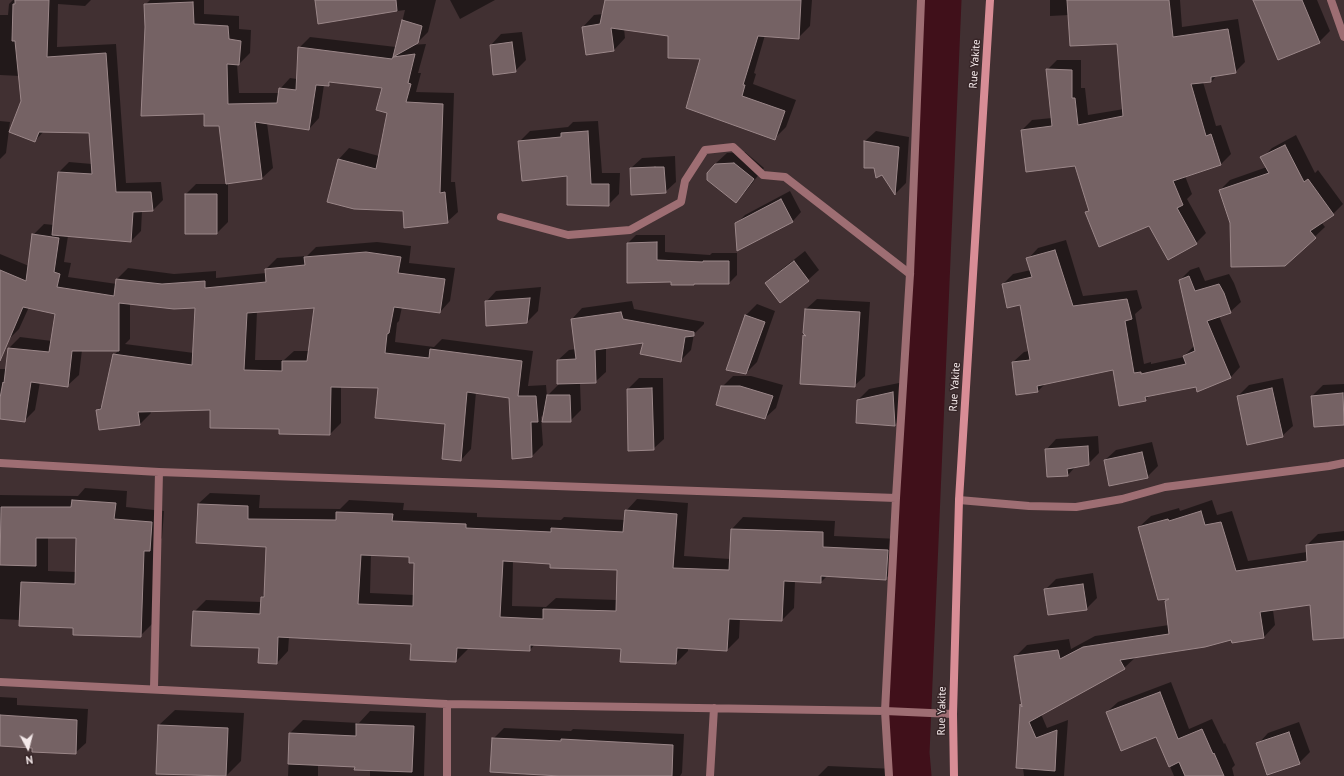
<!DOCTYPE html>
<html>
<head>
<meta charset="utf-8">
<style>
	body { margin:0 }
	#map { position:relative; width:1344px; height:776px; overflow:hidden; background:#413032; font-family:"PT Sans",sans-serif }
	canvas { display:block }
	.north { position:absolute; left:8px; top:728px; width:40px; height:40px; -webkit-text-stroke:3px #372628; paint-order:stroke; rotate:173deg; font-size:11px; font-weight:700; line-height:16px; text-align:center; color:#f4e9ea }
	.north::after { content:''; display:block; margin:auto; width:14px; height:18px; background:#f4e9ea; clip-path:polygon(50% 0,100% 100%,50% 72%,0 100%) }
</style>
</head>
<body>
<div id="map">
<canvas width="1344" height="776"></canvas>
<div class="north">N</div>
</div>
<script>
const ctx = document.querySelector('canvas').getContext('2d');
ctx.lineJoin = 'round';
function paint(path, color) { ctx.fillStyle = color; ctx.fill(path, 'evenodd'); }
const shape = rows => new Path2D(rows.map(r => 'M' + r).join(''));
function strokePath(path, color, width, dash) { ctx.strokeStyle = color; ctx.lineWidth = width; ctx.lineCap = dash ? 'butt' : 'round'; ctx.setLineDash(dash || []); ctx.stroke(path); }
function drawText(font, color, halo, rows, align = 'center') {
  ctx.font = font + ' "PT Sans",sans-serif'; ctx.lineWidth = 3; ctx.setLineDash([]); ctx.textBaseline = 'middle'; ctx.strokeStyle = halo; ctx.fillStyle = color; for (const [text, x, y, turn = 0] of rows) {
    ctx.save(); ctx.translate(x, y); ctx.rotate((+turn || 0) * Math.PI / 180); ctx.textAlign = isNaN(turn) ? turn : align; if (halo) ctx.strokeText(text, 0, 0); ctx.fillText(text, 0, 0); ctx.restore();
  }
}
const shadow = shape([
	[13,0,91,0,85,6,58,4,57,47,116,44,126,183,161,182,163,200,153,210,142,211,141,231,131,241,68,236,64,262,71,263,68,277,117,284,117,279,128,268,174,274,216,271,216,278,266,273,266,269,277,258,307,256,316,247,377,242,411,246,409,263,455,268,450,301,440,312,402,307,399,321,397,323,395,342,434,347,442,339,533,351,528,386,546,385,547,396,560,383,558,360,569,350,576,349,572,319,582,308,632,301,634,309,704,322,704,324,694,334,691,350,680,361,644,342,606,347,606,372,595,382,580,383,581,410,570,421,544,414,541,417,543,445,532,456,513,458,510,397,476,392,471,449,461,460,446,423,379,387,341,386,341,423,330,434,280,428,211,409,150,411,151,413,140,424,98,410,103,404,114,355,119,350,82,350,79,375,68,385,40,382,35,410,24,421,0,418,0,369,7,369,9,348,20,337,52,341,56,313,29,307,19,329,8,340,0,337,0,254,29,266,33,235,44,224,54,225,59,172,69,162,92,164,90,132,44,131,35,141,22,101,20,76,0,75,0,15,8,15,9,4],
	[130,303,196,307,194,353,125,344,130,339],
	[316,306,309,351,294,351,284,360,255,360,257,311],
	[150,0,204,0,204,14,239,16,239,29,251,30,250,53,239,64,237,64,239,93,279,93,280,89,290,78,297,79,299,48,310,37,396,47,405,10,319,22,316,0,436,0,428,32,418,42,411,45,426,44,418,73,421,73,416,92,454,93,451,182,455,182,458,212,447,222,404,210,339,159,349,148,379,156,388,112,383,88,332,81,329,85,324,85,319,118,309,129,267,123,273,168,262,178,228,182,228,222,217,233,186,194,196,184,227,184,220,125,205,113,146,27,145,5],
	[450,0,495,0,460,19],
	[606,0,812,0,810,26,798,38,765,35,754,73,756,74,753,84,796,100,786,127,774,139,702,58,669,35,624,28,625,38,614,50,583,27,594,15,603,14],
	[1050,0,1180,0,1182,27,1238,19,1245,62,1235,72,1217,75,1211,82,1203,82,1216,126,1221,125,1231,154,1221,164,1185,176,1192,194,1187,199,1206,233,1196,243,1150,225,1086,213,1090,209,1075,165,1022,130,1032,120,1052,118,1047,70,1057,60,1081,60,1081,88,1085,88,1088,115,1124,109,1118,42,1069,15,1050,16],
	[1254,0,1317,0,1330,31,1319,42],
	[522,32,526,60,515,71,491,45,501,34],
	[0,121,10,122,6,153,0,159],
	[598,121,602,173,620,173,619,194,608,205,519,142,530,131,568,127,573,122],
	[876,131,909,137,906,183,896,193,883,173,875,167,865,141],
	[1296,135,1315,173,1318,170,1343,204,1333,214,1321,222,1325,227,1285,265,1231,223,1220,190,1230,180,1267,167,1262,158,1272,148],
	[745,152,764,168,746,191,735,202,715,164,727,153],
	[675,156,676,182,665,192,631,168,642,158],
	[790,191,801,212,793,221,738,250,736,224,745,215],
	[636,235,665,235,665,252,710,255,712,253,737,253,737,275,729,283,695,283,694,284,672,281,628,282,628,243],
	[1066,240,1083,296,1137,290,1142,308,1135,314,1144,364,1151,362,1151,364,1184,357,1184,356,1195,345,1180,280,1190,270,1199,267,1205,281,1229,274,1234,283,1241,302,1230,312,1219,316,1240,367,1230,378,1196,386,1150,395,1145,400,1114,369,1045,384,1038,391,1013,362,1024,352,1029,351,1021,304,1003,284,1013,274,1031,270,1028,259,1038,248],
	[805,251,819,270,808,280,767,283,777,273],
	[541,287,538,311,527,322,486,302,496,291],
	[817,299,870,302,865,376,854,386,804,336,806,334,806,309],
	[757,304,775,311,757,362,746,373,727,369,746,315],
	[733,376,751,376,783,385,776,408,765,418,722,387],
	[639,378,663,378,664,439,653,449,628,389],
	[1283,378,1293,426,1282,436,1238,396,1249,385],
	[904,382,905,414,895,425,858,400,869,389],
	[1344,384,1344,424,1315,426,1312,396,1323,385],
	[1098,436,1099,453,1088,464,1076,466,1068,475,1046,450,1056,439],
	[1152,442,1158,466,1147,477,1105,460,1116,450],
	[85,488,127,491,126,507,164,511,162,538,156,545,152,624,140,636,20,620,0,619,0,495,78,496],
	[48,537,77,537,76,572,48,571],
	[210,493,260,495,259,508,340,509,349,500,404,503,403,510,477,513,477,517,561,520,564,517,625,520,626,511,637,499,688,503,684,556,730,559,732,529,743,517,835,521,834,536,899,539,898,567,886,578,827,576,821,582,795,581,794,608,782,620,740,618,739,638,727,650,688,648,688,651,676,663,621,661,622,648,535,644,530,650,468,647,468,649,456,661,412,643,289,637,288,651,277,663,260,647,194,612,206,600,261,602,262,597,265,593,267,546,198,504],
	[371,554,410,556,415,562,414,595,370,593],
	[513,561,551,563,619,569,617,600,556,598,546,607,512,606],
	[1212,500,1217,515,1232,511,1248,561,1307,552,1307,545,1318,534,1344,531,1344,637,1311,604,1273,610,1275,625,1264,637,1232,642,1232,639,1136,657,1124,668,1041,714,1047,728,1068,720,1064,776,1024,776,1023,768,1017,768,1022,704,1015,657,1027,645,1069,639,1071,649,1095,636,1169,625,1166,601,1169,598,1139,527,1151,516,1179,508,1180,511],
	[1093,573,1097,598,1086,609,1045,590,1056,579],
	[1171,682,1189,729,1212,719,1224,744,1225,743,1235,765,1232,768,1234,776,1174,776,1157,736,1107,712,1118,702],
	[0,697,17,698,17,705,88,709,86,743,75,753,33,747,0,745],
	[175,710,244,713,241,761,226,776,157,773,159,725],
	[370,711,426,713,424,776,370,776,370,769,356,766,318,764,318,776,288,776,290,733,303,720,359,723],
	[1299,722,1310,752,1299,763,1258,744,1268,733],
	[504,728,571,731,573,729,684,734,682,773,680,776,561,776,493,739],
	[828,766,895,769,895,776,818,776]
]);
const river = shape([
	[910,776,908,753,940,0]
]);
const building = shape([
	[15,0,49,0,47,57,106,53,116,192,151,192,153,211,133,212,131,242,52,235,58,172,92,174,89,133,39,132,35,142,9,132,21,101,15,41,12,41,13,4,15,4,15,0],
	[315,0,396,0,397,11,318,24,315,0],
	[605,0,801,0,799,39,758,36,743,85,745,85,742,96,785,111,775,140,686,108,700,59,668,58,668,36,611,28,614,51,586,55,582,27,600,24,605,0],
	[1067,0,1169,0,1173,37,1228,29,1236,73,1211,77,1211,82,1191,84,1206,136,1211,134,1221,165,1173,181,1183,205,1177,208,1197,244,1168,260,1149,226,1099,247,1085,212,1089,211,1075,166,1026,172,1021,130,1052,126,1046,69,1072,70,1072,98,1075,98,1078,125,1123,116,1117,44,1070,46,1067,0],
	[1253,0,1302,0,1320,43,1278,60,1253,0],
	[193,2,194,24,228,26,229,39,241,41,239,65,227,64,228,104,277,103,279,88,296,90,298,47,392,59,393,57,415,54,408,83,411,84,406,102,443,104,440,193,445,192,448,223,404,228,403,211,354,209,327,202,338,159,376,169,387,113,376,110,382,88,329,82,329,86,316,85,309,130,255,122,262,179,226,184,219,126,204,126,204,114,141,116,145,27,144,4,193,2],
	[402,20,422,26,418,43,393,57,402,20],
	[512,42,516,72,493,75,490,45,512,42],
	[588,131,591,184,609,184,609,206,567,205,567,176,522,181,518,141,561,137,561,133,588,131],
	[864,141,899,147,895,195,882,175,876,178,874,168,864,168,864,141],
	[1285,145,1304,182,1308,179,1334,215,1310,231,1316,238,1285,266,1231,267,1230,223,1219,190,1269,173,1260,157,1285,145],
	[734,163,754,179,736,203,707,180,707,173,715,164,734,163],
	[655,167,664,167,666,193,631,195,630,168,655,167],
	[185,194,217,194,217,234,185,234,185,194],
	[781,199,793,222,737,251,735,223,781,199],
	[32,234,59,238,54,272,60,274,57,287,114,296,116,279,162,284,205,281,205,288,266,282,265,269,305,265,304,257,366,252,401,257,398,273,445,279,440,313,394,307,389,333,387,334,385,353,429,358,430,349,522,361,518,396,536,396,538,422,531,422,532,457,512,459,509,398,467,392,461,461,442,459,445,424,375,418,378,388,331,387,330,435,279,434,279,429,210,428,210,410,138,412,140,425,99,430,96,410,101,409,113,354,192,365,195,308,174,309,119,303,119,351,72,351,68,387,31,382,25,422,0,419,0,398,3,382,4,383,8,348,49,352,55,314,23,307,0,361,0,270,26,281,32,234],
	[314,308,307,361,282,361,282,371,244,370,247,313,314,308],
	[657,242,657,260,703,262,703,261,729,261,729,284,694,284,694,285,671,285,671,282,627,283,627,243,657,242],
	[1055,250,1073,306,1127,299,1132,319,1125,321,1134,373,1141,372,1141,374,1186,364,1183,356,1195,351,1179,280,1189,276,1195,291,1219,284,1224,293,1231,313,1207,321,1231,378,1197,392,1196,387,1145,397,1146,401,1119,406,1113,370,1037,386,1038,392,1016,395,1012,362,1030,360,1020,305,1007,308,1002,284,1032,277,1026,258,1055,250],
	[794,261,809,281,780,303,765,283,794,261],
	[530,298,527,323,486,326,485,301,530,298],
	[805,309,860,312,855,387,800,384,803,335,806,336,803,333,805,309],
	[621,312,623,319,694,332,694,336,685,337,681,362,640,354,643,343,595,350,596,383,557,384,557,360,576,359,571,319,621,312],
	[745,315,765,322,746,374,726,370,745,315],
	[721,386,740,386,773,396,765,419,716,405,721,386],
	[652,388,654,450,628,451,627,389,652,388],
	[1272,388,1283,437,1247,445,1237,396,1272,388],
	[893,392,895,426,856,423,857,400,893,392],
	[1343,393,1344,425,1314,427,1311,396,1343,393],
	[547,395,570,395,571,422,542,422,547,395],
	[1088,446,1089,465,1067,469,1068,476,1047,477,1045,449,1088,446],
	[1142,452,1148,478,1109,486,1104,460,1142,452],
	[72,500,116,503,114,519,152,522,150,551,144,551,141,637,73,635,73,628,19,626,21,582,75,584,76,538,36,538,36,566,0,565,1,507,71,507,72,500],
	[198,504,248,506,248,519,336,520,336,512,393,514,392,521,466,524,466,528,551,532,551,528,623,532,625,510,677,514,673,568,729,570,731,529,823,532,823,547,888,550,886,580,821,576,821,583,784,581,782,621,729,619,727,651,677,648,676,664,620,662,621,649,530,645,530,651,457,648,456,662,410,660,411,644,278,637,277,664,258,663,259,648,191,646,193,611,260,614,261,597,264,597,266,547,196,543,198,504],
	[361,555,409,557,409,563,414,563,413,606,358,604,361,555],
	[503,561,550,564,550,568,617,570,616,611,543,609,543,619,500,617,503,561],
	[1201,511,1205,525,1221,522,1236,571,1307,561,1306,545,1344,541,1344,638,1313,640,1310,605,1260,612,1264,638,1232,643,1231,640,1205,647,1120,660,1125,669,1029,722,1036,738,1057,730,1055,771,1016,768,1020,704,1022,707,1014,656,1058,650,1060,659,1083,647,1169,634,1165,601,1169,599,1158,600,1138,527,1168,519,1169,521,1201,511],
	[1083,584,1087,610,1048,615,1044,589,1083,584],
	[1160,692,1178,739,1202,729,1213,754,1214,753,1224,776,1185,776,1179,762,1169,767,1156,737,1121,751,1106,712,1160,692],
	[0,715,77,720,76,754,32,752,32,748,0,746,0,715],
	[356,724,414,726,412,772,354,770,355,767,288,764,289,733,356,736,356,724],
	[158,725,228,728,226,776,156,774,158,725],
	[1289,732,1300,764,1267,775,1256,743,1289,732],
	[492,738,561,741,561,739,673,745,672,776,560,776,490,772,492,738]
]);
const service = shape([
	[1331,0,1344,37],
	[501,217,568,235,630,230,681,202,685,181,705,150,733,147,763,175,785,177,910,274],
	[885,711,953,714]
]);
const minor = shape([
	[0,463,159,472,896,498],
	[959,500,1029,506,1076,507,1122,499,1165,487,1329,466,1344,463],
	[0,682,447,704,885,711],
	[154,688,159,472],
	[447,776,447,704],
	[710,776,714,708],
	[889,776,885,711,896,498,910,274,921,0]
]);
const secondary = shape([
	[954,776,953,714,959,500,990,0]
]);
const streetNames = [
	["Rue Yakite",975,64,-86],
	["Rue Yakite",955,387,-86],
	["Rue Yakite",942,711,-89]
];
paint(shadow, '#0007');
strokePath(river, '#40101a', 43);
paint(building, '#756264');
strokePath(building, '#9b8789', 1);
strokePath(service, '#9e6e73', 8);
strokePath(minor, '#9e6e73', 8);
strokePath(secondary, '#d88d96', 8);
drawText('11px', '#f4e9ea', '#372628', streetNames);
</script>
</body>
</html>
